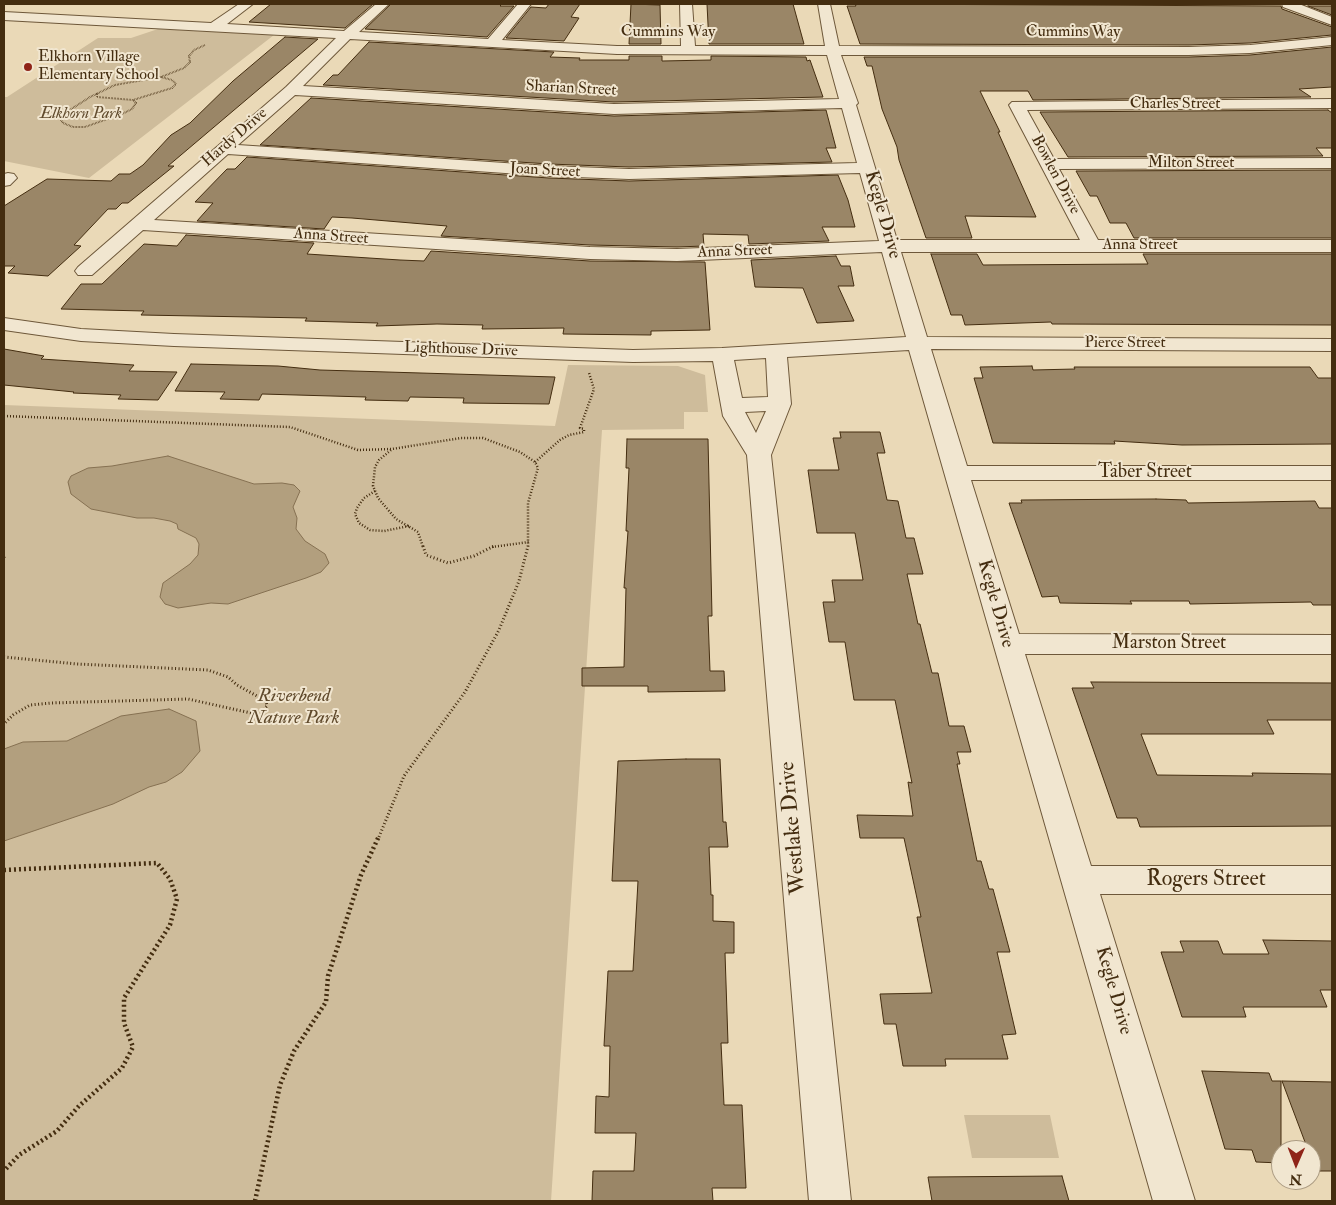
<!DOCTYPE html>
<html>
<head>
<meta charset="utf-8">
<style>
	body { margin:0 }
	#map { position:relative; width:1336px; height:1205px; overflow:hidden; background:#ead9b7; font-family:"IM FELL Double Pica",serif }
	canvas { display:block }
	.frame { position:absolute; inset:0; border:5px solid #442d10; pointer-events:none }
	.north { position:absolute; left:1271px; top:1140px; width:50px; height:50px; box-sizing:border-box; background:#f1e6d0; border:1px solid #ac9c83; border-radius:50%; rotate:181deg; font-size:14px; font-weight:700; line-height:20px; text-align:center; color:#442d10 }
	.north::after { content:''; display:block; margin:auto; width:18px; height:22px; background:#8f2418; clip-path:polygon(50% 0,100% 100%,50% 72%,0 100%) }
</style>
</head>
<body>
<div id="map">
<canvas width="1336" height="1205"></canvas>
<div class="frame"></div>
<div class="north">N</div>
</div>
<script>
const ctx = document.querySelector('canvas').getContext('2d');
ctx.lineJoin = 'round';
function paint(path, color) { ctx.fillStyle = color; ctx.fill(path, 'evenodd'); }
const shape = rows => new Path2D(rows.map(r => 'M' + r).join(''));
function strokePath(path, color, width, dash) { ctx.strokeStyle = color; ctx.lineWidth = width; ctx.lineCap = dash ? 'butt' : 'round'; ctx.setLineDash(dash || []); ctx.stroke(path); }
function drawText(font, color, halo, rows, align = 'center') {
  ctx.font = font + ' "IM FELL Double Pica",serif'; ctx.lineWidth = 4; ctx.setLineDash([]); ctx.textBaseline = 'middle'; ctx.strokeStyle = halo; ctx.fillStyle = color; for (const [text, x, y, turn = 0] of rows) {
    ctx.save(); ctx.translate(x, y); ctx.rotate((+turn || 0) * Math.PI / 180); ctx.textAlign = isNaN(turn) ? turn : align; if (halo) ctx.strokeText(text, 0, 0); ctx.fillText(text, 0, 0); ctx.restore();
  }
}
const green = shape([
	[158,29,274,35,89,178,4,161,4,97,7,97,98,38,131,38],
	[568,365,678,366,705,375,708,412,684,412,684,429,602,430,551,1201,4,1201,4,405,555,426],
	[964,1115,1050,1115,1059,1158,972,1158]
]);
const water = shape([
	[168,456,254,484,282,483,294,485,300,491,293,507,297,518,296,529,305,541,325,554,329,563,321,572,306,578,228,604,211,603,178,608,165,604,160,597,163,583,190,564,198,555,199,544,196,538,178,529,177,524,170,521,154,518,137,518,91,509,71,494,68,482,71,476,88,468,112,466,168,456],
	[169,709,196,721,200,751,182,772,166,782,149,787,113,804,4,841,4,749,23,742,67,741,121,716,169,709]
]);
const building = shape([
	[271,4,373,4,345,28,249,22,271,4],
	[391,4,502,4,500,6,514,6,487,37,365,29,391,4],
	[549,4,580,4,571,17,579,18,564,41,506,38,531,7,546,8,549,4],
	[631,4,660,5,661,44,629,44,631,4],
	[707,4,793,4,804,44,709,44,707,4],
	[855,4,1281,6,1282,9,1332,27,1332,35,1250,43,1189,45,860,44,847,6,856,6,855,4],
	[1308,6,1332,6,1332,15,1308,6],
	[285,37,318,39,168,166,174,166,128,203,122,203,116,209,108,209,74,245,81,246,48,276,8,273,15,266,4,266,4,206,47,179,111,181,119,174,130,174,143,165,171,135,190,123,233,81,285,37],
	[369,42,554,52,550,57,580,58,579,60,629,60,629,56,662,56,662,61,711,60,711,56,806,57,807,61,810,60,823,97,614,102,323,85,333,75,338,75,369,42],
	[1332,47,1332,87,1299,89,1311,97,1033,100,1028,91,980,91,1000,132,998,132,1036,217,965,216,972,238,926,238,899,160,897,147,882,109,872,66,867,66,864,57,1189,57,1250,55,1332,47],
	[311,98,614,116,826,110,836,148,826,148,832,162,629,167,549,164,260,145,311,98],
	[1328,110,1332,113,1332,148,1316,148,1323,156,1068,157,1040,112,1328,110],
	[247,157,549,178,629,181,838,175,848,200,855,227,822,227,829,241,749,244,748,235,703,234,704,246,677,247,590,245,441,236,447,226,352,218,332,217,324,229,197,221,213,203,195,202,227,169,235,169,247,157],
	[1332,170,1332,238,1134,238,1126,223,1110,223,1097,196,1090,196,1076,171,1332,170],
	[186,235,314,243,307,254,400,260,424,261,431,251,590,261,705,262,710,330,651,331,651,335,563,334,564,328,482,329,483,325,437,324,376,326,378,323,305,321,307,318,141,315,144,311,61,309,81,284,102,284,144,244,177,246,186,235],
	[931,254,977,254,983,265,1148,264,1143,254,1332,254,1332,325,1052,324,1051,322,965,325,962,315,951,315,931,254],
	[836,256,841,266,850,266,854,286,838,286,854,321,817,323,803,288,755,287,751,260,836,256],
	[4,349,44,356,41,359,134,365,129,371,177,372,158,400,118,399,121,395,73,393,74,392,4,385,4,349],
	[191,364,278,366,320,370,555,377,549,404,463,403,464,398,410,397,408,401,365,400,366,397,262,394,259,400,220,399,225,392,175,391,191,364],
	[1032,366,1033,370,1075,369,1074,367,1310,367,1318,378,1332,378,1332,444,1182,445,1114,441,1115,444,993,443,974,378,983,378,980,367,1032,366],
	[840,432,880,432,885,453,877,453,887,500,898,501,906,538,914,538,923,574,907,574,918,624,920,624,932,673,938,673,949,726,964,726,971,752,957,752,960,764,957,764,977,861,981,861,989,889,993,889,1010,952,997,952,1016,1034,1002,1035,1008,1059,945,1059,946,1066,903,1066,896,1024,884,1024,880,994,932,993,917,917,921,917,904,838,860,838,857,815,913,816,908,782,912,783,895,700,854,700,845,642,829,642,823,602,835,602,832,580,863,580,855,533,817,533,808,470,839,470,833,438,841,438,840,432],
	[627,439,708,439,712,616,708,616,710,671,724,671,725,691,648,692,648,686,582,686,582,668,624,667,626,588,624,588,628,531,626,531,629,468,626,468,627,439],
	[1156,499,1186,500,1188,503,1315,501,1319,508,1332,508,1332,605,1313,605,1311,602,1190,604,1189,601,1130,601,1132,604,1060,603,1058,596,1042,597,1009,503,1022,503,1021,500,1156,499],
	[1091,682,1332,683,1332,720,1267,720,1274,734,1141,734,1157,775,1253,776,1252,773,1332,774,1332,826,1140,827,1137,818,1117,818,1072,688,1094,688,1091,682],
	[686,759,720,759,723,822,726,822,728,847,709,847,711,895,713,895,713,921,734,922,734,953,725,953,728,1043,721,1043,724,1105,742,1105,746,1188,712,1188,713,1201,592,1201,593,1171,634,1171,636,1133,595,1133,596,1096,609,1097,610,1046,604,1046,608,971,633,971,638,881,612,881,618,761,686,759],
	[1263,940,1332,941,1332,990,1320,990,1327,1007,1243,1007,1246,1017,1182,1017,1161,952,1184,952,1180,941,1218,941,1223,954,1269,954,1263,940],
	[1202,1071,1269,1073,1272,1081,1281,1081,1281,1163,1256,1162,1252,1150,1225,1149,1202,1071],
	[1282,1081,1332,1082,1332,1171,1316,1171,1311,1158,1311,1150,1308,1150,1282,1081],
	[1062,1176,1069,1201,932,1201,928,1177,1062,1176]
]);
const pathFar3 = shape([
	[161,77,172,80,176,84,172,88,133,100,136,103,132,109,124,113,85,127,73,127,63,123,59,117,90,97,115,85,161,77],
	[161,77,184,68,190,62,189,56,194,50,205,45],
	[97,93,97,97,133,100]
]);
const pathFar2 = shape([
	[4,416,290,427,358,450,392,449,461,438,483,438,520,452,535,462,538,468,528,503,528,547],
	[391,450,379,460,375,467,373,486,378,498,396,519,418,532,423,547],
	[535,462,560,440,569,435,584,432,584,429,580,428,594,389,589,373],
	[375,491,364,498,357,508,355,514,359,523,370,530,384,531,409,526],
	[492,547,529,542]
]);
const pathFar1 = shape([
	[423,546,426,555,448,563,474,556,494,546],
	[4,557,6,555],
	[4,657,77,664,208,670,228,677,237,685,266,701,267,706,263,710,251,713,188,699,51,703,30,705,13,715,4,724],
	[379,837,404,776,465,692,499,630,519,581,528,546]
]);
const path = shape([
	[4,870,157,863,170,879,177,899,170,925,124,998,124,1023,133,1047,122,1068,79,1106,57,1131,19,1155,4,1171],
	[255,1201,280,1085,294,1051,326,1002,328,976,361,875,379,836]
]);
const minor = shape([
	[239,4,253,4,227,24,344,31,376,4,389,4,359,32,488,39,518,4,531,4,502,40,617,46,681,46,680,4,692,4,695,46,825,46,818,4,830,4,839,46,1189,47,1250,45,1332,37,1332,45,1250,53,1189,55,841,55,858,103,856,105,897,240,1080,240,1009,105,1012,102,1332,99,1332,108,1027,110,1054,159,1332,158,1332,168,1059,169,1098,240,1332,240,1332,252,901,252,927,337,1332,339,1332,351,931,349,967,466,1332,466,1332,480,971,480,1019,634,1332,635,1332,654,1025,654,1091,866,1332,866,1332,894,1100,894,1195,1201,1153,1201,909,350,787,357,791,404,771,455,851,1201,809,1201,747,455,723,416,713,361,633,362,174,346,81,341,4,330,4,318,81,329,174,334,633,350,722,348,906,337,882,252,677,261,590,259,143,230,92,275,78,275,75,271,78,267,286,87,336,38,4,20,4,12,211,23,239,4],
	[350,39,617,54,827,55,839,99,614,104,303,86,350,39],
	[295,95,614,114,842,108,857,163,629,169,549,166,238,145,295,95],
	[228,154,549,176,629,179,860,173,879,241,677,249,590,247,154,220,228,154],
	[766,358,768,397,742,398,734,360,766,358],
	[766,411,756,433,745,412,766,411],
	[1282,4,1299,4,1332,17,1332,25,1283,7,1282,4],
	[8,173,14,174,17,178,10,185,4,186,4,174,8,173]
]);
const markers = [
	[28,67,5,"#8f2418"]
];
const farStreetnames = [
	["Cummins Way",668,33],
	["Cummins Way",1073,33],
	["Sharian Street",571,89,3],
	["Charles Street",1175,105],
	["Hardy Drive",235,138,-41],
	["Milton Street",1191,164],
	["Joan Street",545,171,3],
	["Bowlen Drive",1055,175,62],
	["Anna Street",331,237,4],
	["Anna Street",1140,246],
	["Anna Street",735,252,-2],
	["Pierce Street",1125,344],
	["Lighthouse Drive",461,350,2]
];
const farPoinames = [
	["Elkhorn Village",38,58],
	["Elementary School",38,76]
];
const farParknames = [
	["Elkhorn Park",81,115]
];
const streetNames = [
	["Kegle Drive",882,215,74],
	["Taber Street",1145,473],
	["Kegle Drive",995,604,74],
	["Marston Street",1169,644],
	["Kegle Drive",1113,991,74]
];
const parkNames = [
	["Riverbend",294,697],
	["Nature Park",294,719]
];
const nearStreetnames = [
	["Westlake Drive",794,828,-95],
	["Rogers Street",1206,880]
];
paint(green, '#cebc9b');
paint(water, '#b29f7e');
strokePath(water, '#867152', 1);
paint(building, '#9a8667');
strokePath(building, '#442d10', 1);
strokePath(minor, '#6e583a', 2);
strokePath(pathFar3, '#442d10', 2, [0.5, 1]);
strokePath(pathFar2, '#442d10', 2.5, [1, 2]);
strokePath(pathFar1, '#442d10', 3, [1, 2.5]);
strokePath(path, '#442d10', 4.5, [2, 3]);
paint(minor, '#f1e6d0');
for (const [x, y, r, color] of markers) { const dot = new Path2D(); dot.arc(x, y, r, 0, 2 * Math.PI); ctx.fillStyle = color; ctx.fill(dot); strokePath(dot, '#f1e6d0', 2); }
drawText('16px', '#442d10', '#f1e6d0', farStreetnames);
drawText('16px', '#442d10', '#f1e6d0', farPoinames, 'left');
drawText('italic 16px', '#604a2c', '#f1e6d0', farParknames);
drawText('19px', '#442d10', '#f1e6d0', streetNames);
drawText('italic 19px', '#604a2c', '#f1e6d0', parkNames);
drawText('22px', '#442d10', '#f1e6d0', nearStreetnames);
</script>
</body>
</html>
